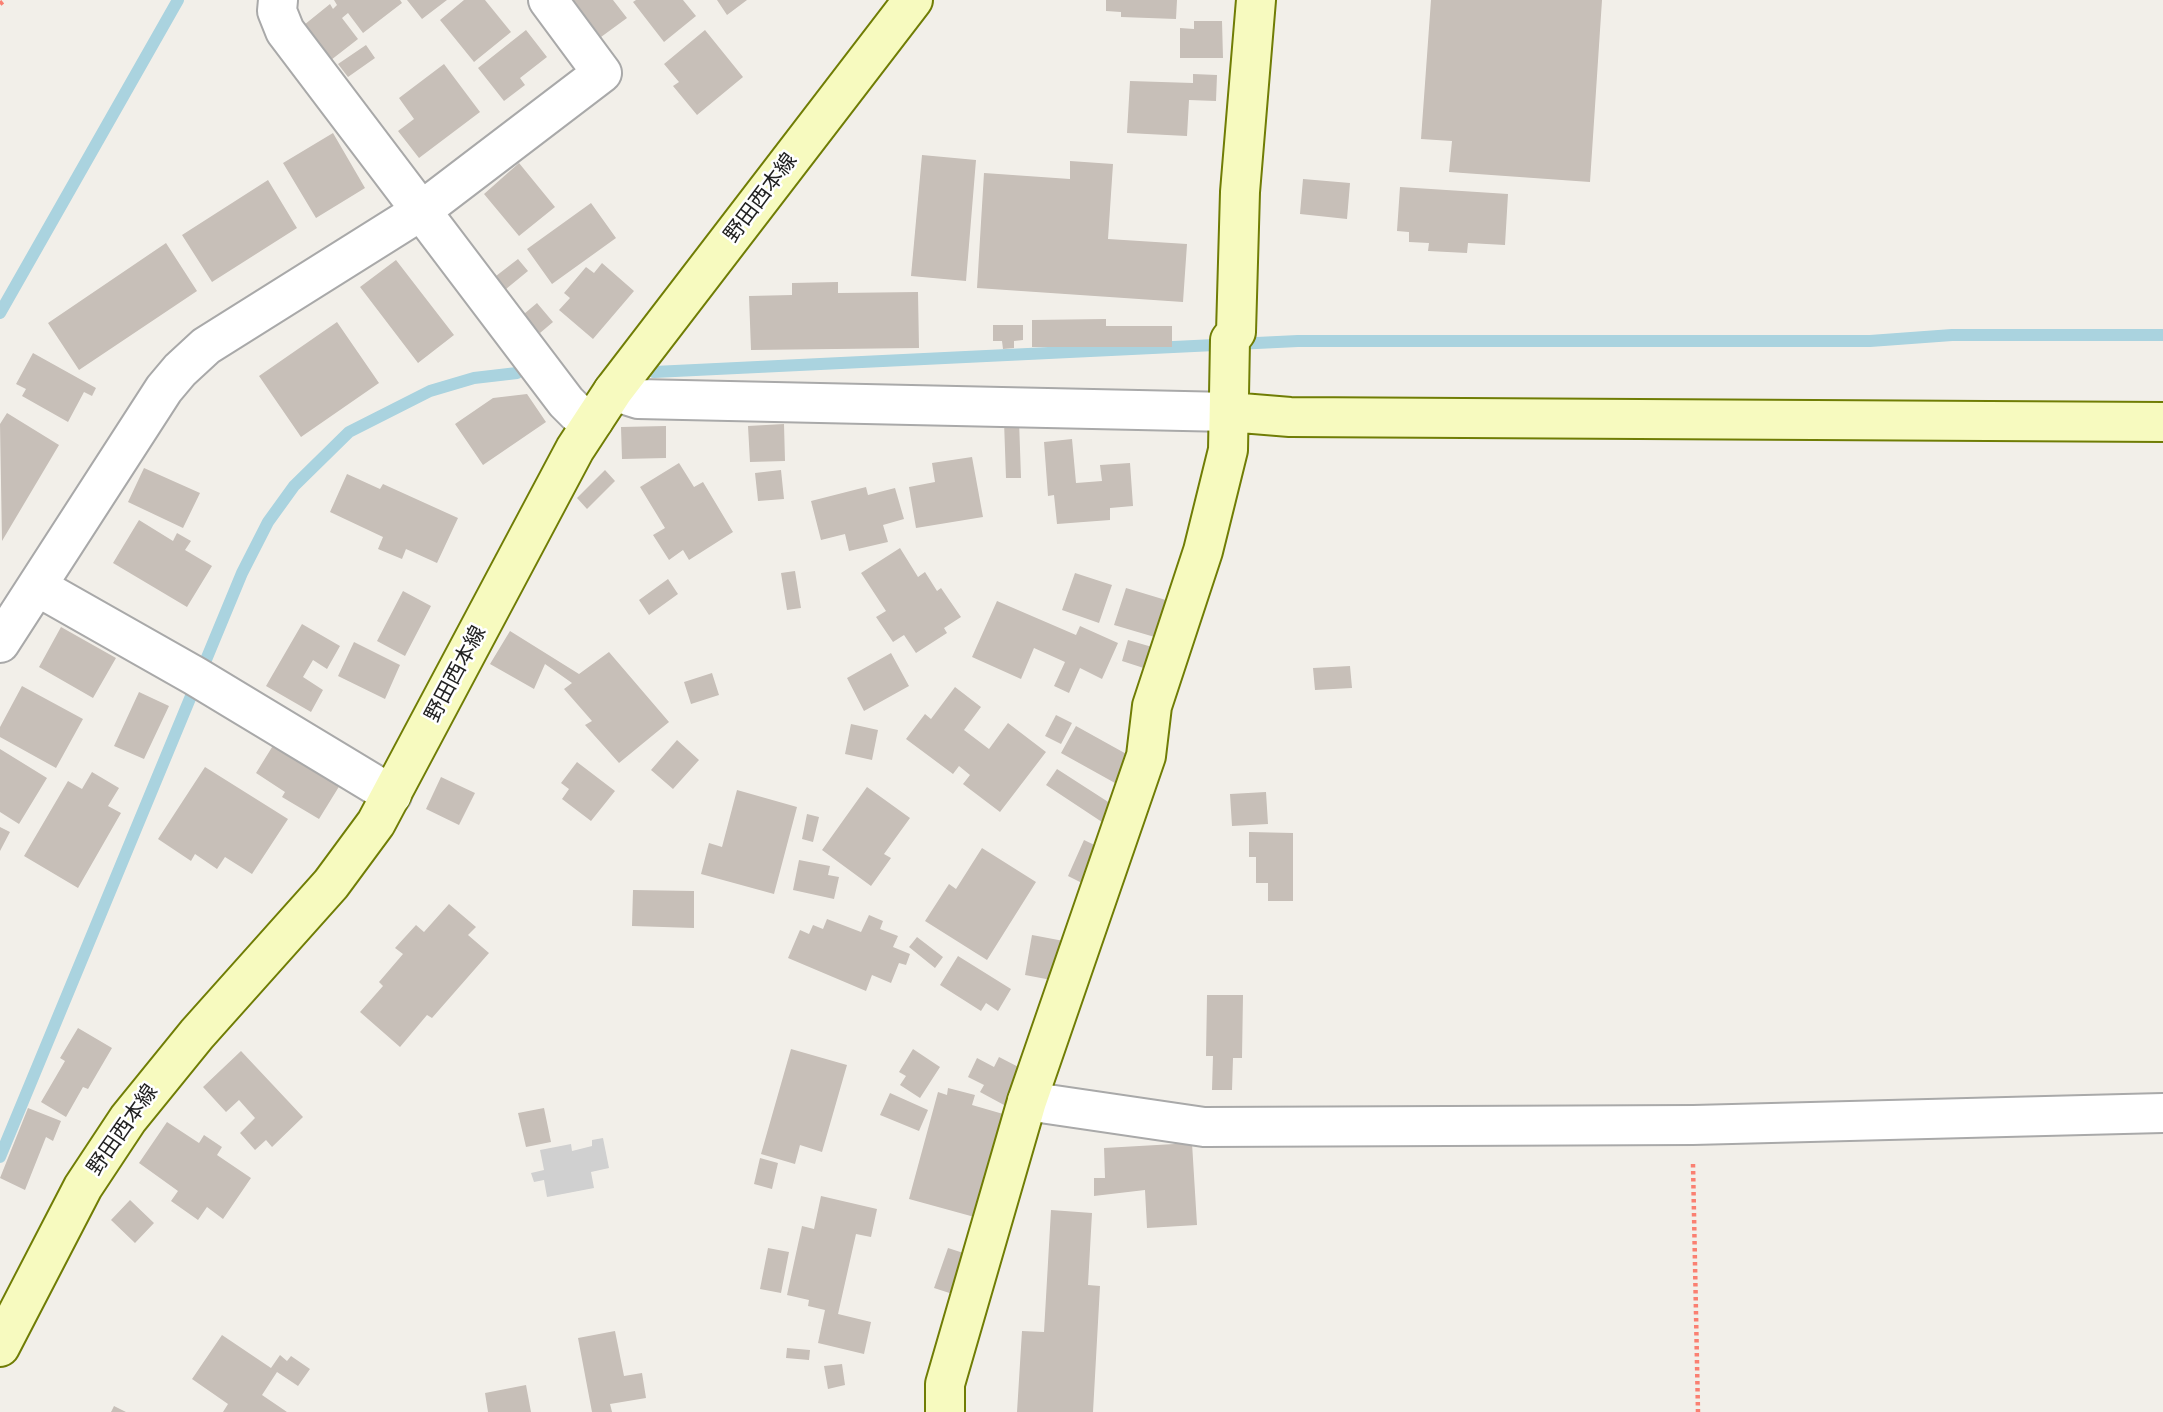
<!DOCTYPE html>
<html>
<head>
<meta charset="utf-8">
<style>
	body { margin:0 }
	canvas { display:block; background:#f2efe9 }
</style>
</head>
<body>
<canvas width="2163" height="1412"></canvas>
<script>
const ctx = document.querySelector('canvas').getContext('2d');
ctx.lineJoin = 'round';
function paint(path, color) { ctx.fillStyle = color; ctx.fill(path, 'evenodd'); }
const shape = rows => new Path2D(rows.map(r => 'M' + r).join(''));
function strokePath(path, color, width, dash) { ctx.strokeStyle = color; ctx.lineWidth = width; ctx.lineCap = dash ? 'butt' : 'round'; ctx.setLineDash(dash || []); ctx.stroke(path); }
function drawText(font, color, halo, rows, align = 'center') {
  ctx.font = font + ' "Open Sans","Noto Sans JP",sans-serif'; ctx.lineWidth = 5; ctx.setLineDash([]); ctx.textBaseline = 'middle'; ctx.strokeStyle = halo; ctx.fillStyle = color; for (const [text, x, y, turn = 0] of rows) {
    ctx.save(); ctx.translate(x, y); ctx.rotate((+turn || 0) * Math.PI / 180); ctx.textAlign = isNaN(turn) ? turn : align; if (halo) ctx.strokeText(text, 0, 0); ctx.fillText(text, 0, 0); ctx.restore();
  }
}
const religious = shape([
	[603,1138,609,1168,591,1172,594,1188,547,1197,544,1180,534,1182,531,1173,544,1170,540,1150,571,1144,572,1151,592,1146,592,1140]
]);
const stream = shape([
	[0,313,178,0],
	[654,372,1298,341,1870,341,1952,335,2163,335],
	[0,1157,242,573,268,522,294,486,349,432,430,391,474,378,517,373]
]);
const building = shape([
	[334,0,400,0,402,3,363,33,348,13,342,18,358,39,331,60,304,25,330,4,333,9,337,5],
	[407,0,447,0,422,19],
	[464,0,485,0,511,32,474,62,440,20],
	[573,0,613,0,627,18,601,37],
	[636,0,683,0,696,16,664,42,633,2],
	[717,0,747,0,727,15],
	[1106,0,1177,0,1176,19,1121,17,1121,12,1106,11],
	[1431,0,1602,0,1590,182,1449,172,1452,141,1421,139],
	[1194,21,1222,21,1223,58,1180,58,1180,28,1194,29],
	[526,30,547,57,520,78,525,85,504,101,478,68],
	[705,30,743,77,697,115,673,86,679,82,664,64],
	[366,45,375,58,348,77,338,64],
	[444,64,480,112,419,158,398,131,414,119,399,98],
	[1193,74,1217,75,1216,101,1189,100,1187,136,1127,133,1130,81,1193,83],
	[333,133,365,188,316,218,283,163],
	[922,155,976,160,966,281,911,276],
	[1070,161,1113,164,1108,239,1187,244,1183,302,977,288,984,173,1070,179],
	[519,163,555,207,519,236,484,194],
	[1303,179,1350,183,1347,219,1300,214],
	[268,180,297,228,212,282,182,235],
	[1400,187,1508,194,1505,245,1468,243,1467,253,1428,251,1429,243,1409,242,1409,232,1397,231],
	[591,203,616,238,552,284,527,249],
	[166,243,197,291,79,370,48,323],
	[518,259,528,271,506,289,496,276],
	[396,260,454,335,418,363,360,287],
	[602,263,634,291,593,339,559,310,570,298,564,293,586,267,594,273],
	[838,282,838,293,918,292,919,348,751,350,749,296,792,295,792,283],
	[537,303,553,322,540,333,524,314],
	[1106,319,1106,326,1172,326,1172,347,1032,347,1032,320],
	[337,322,379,383,301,437,259,376],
	[993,325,1023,325,1023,340,1014,341,1014,348,1003,349,1002,341,993,341],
	[33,353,96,388,92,396,84,392,68,422,22,396,26,389,16,384],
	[527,394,546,422,483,465,455,424,493,398],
	[7,413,59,445,2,541,0,424],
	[1019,420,1021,478,1006,478,1004,421],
	[784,424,785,461,750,462,748,426],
	[666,426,666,458,622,459,621,427],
	[1072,439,1076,483,1102,481,1100,465,1130,463,1133,506,1110,508,1110,520,1057,524,1054,495,1048,496,1044,442],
	[972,457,983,517,916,528,909,487,935,482,932,463],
	[679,463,694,487,703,482,733,532,689,560,683,550,669,560,653,535,665,528,640,487],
	[144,468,200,493,183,528,128,502],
	[605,470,615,481,587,509,577,498],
	[781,470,784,499,758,501,755,473],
	[347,474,380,489,383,484,458,518,437,563,406,549,402,559,378,549,383,537,330,512],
	[866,487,868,495,895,488,904,519,883,525,888,542,849,551,845,534,821,540,811,501],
	[139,520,173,541,177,533,191,541,185,550,212,566,187,607,113,563],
	[900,548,918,577,925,572,937,591,941,588,961,617,944,628,947,633,916,653,904,635,893,642,876,617,886,611,861,573],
	[795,571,801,608,787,610,781,573],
	[1075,573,1112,585,1099,623,1062,610],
	[668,579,678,594,649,615,639,600],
	[1126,588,1169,601,1158,638,1114,625],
	[403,591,431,606,405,656,377,641],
	[997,601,1076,635,1080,626,1118,643,1102,679,1080,668,1069,693,1054,686,1065,662,1034,648,1021,679,972,657],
	[302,624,340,646,327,669,313,660,303,677,323,690,311,712,266,686],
	[61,627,116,658,93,698,39,667],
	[510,631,579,674,609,652,669,722,619,763,585,725,592,721,564,689,572,683,545,664,534,689,490,664],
	[1128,640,1159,649,1153,671,1122,661],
	[354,642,400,665,385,699,338,676],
	[891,653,909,686,864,711,847,678],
	[1350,666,1352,688,1315,690,1313,668],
	[712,673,719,695,691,704,684,682],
	[22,686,83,719,56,768,0,737,0,727],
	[955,687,981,707,964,730,989,749,1008,723,1046,752,1000,812,963,784,970,775,959,766,953,774,906,739,925,714,931,719],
	[139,692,169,706,144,759,114,746],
	[1056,715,1072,723,1061,744,1045,736],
	[851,724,878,730,872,760,845,754],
	[1076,726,1130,756,1115,783,1061,753],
	[677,740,699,760,673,789,651,770],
	[274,744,340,785,319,819,282,797,285,792,256,773],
	[0,749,47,778,19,824,0,812],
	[577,762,615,791,591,821,562,799,569,789,561,783],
	[205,767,288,819,252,874,225,857,217,869,195,854,191,861,158,839],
	[1057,769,1116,807,1105,824,1046,785],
	[92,772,119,788,108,806,121,813,78,888,24,856,68,781,82,789],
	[441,777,475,793,459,825,426,809],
	[867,787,910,818,884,854,891,858,871,886,822,850],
	[737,790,797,807,774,894,701,874,709,843,722,847],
	[1266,792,1268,824,1232,826,1230,794],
	[807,814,819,817,813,842,802,839],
	[0,827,10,832,0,851],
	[1249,832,1293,833,1293,901,1268,901,1268,883,1256,883,1256,857,1249,857],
	[1084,840,1103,849,1086,885,1068,876],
	[982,848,1036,882,987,960,925,921,949,884,956,889],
	[799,860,830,866,828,875,839,877,834,899,793,890],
	[633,890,694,891,694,928,632,926],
	[449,904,476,927,468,935,489,953,432,1018,427,1015,400,1047,360,1012,383,986,379,982,403,954,395,948,416,925,424,932],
	[869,915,883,921,880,929,898,936,893,947,910,954,906,965,899,963,891,983,872,975,866,991,788,958,800,930,809,934,813,925,823,929,827,919,861,932],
	[1032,935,1069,942,1062,982,1025,975],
	[917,937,943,957,935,968,909,947],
	[958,956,1011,989,998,1011,986,1003,981,1011,940,985],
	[1207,995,1243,995,1242,1058,1233,1058,1232,1090,1212,1090,1213,1056,1206,1056],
	[78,1028,112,1048,88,1089,83,1087,66,1117,41,1102,65,1061,60,1058],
	[791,1049,847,1065,822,1152,800,1145,795,1164,761,1154],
	[913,1049,940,1067,920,1098,900,1085,906,1076,899,1072],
	[241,1051,303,1117,272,1147,266,1140,255,1150,240,1133,255,1118,239,1100,226,1112,203,1087],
	[999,1057,1036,1076,1017,1112,980,1092,984,1085,968,1077,977,1058,994,1067],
	[948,1088,975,1095,972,1105,1017,1118,989,1221,909,1199,938,1092,947,1095],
	[890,1093,928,1110,919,1131,880,1115],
	[28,1108,61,1121,53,1141,46,1137,25,1190,0,1178],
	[544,1108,551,1142,526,1147,518,1113],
	[167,1122,199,1143,204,1135,222,1147,217,1155,251,1178,223,1219,207,1207,198,1220,171,1201,178,1191,139,1163],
	[1192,1143,1197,1225,1147,1228,1145,1190,1094,1196,1094,1178,1105,1178,1104,1148],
	[760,1158,778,1163,772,1189,754,1184],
	[821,1196,877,1209,871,1237,856,1234,838,1314,871,1322,864,1354,818,1343,825,1310,808,1306,809,1300,787,1295,802,1226,814,1229],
	[130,1200,154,1223,135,1243,111,1220],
	[1051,1210,1092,1213,1088,1285,1100,1286,1093,1412,1017,1412,1022,1331,1044,1332],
	[768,1248,789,1252,781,1293,760,1289],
	[948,1248,979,1258,965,1298,934,1288],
	[615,1331,624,1376,642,1373,646,1398,610,1404,612,1412,592,1412,578,1338],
	[222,1335,271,1368,280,1355,287,1361,291,1356,310,1369,298,1386,277,1372,262,1395,287,1412,223,1412,228,1404,192,1379],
	[787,1348,810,1350,809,1360,786,1358],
	[842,1364,845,1385,828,1389,824,1366],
	[526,1385,531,1412,488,1412,485,1393],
	[114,1406,126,1412,111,1412]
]);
const path = shape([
	[0,4,5,0],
	[1693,1164,1698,1412]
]);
const street = shape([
	[278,0,277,11,285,31,566,402,577,413,594,420],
	[613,391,638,399,1229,412],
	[38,587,195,676,392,795],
	[0,643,164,389,180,370,206,346,421,211,602,73,548,0],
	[1027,1101,1204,1127,1693,1125,2163,1113]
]);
const secondary = shape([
	[1229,412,1290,417,2163,422],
	[0,1347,83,1187,128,1119,197,1034,331,884,376,823,575,449,613,391,913,0],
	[945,1412,945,1384,1027,1101,1146,756,1152,706,1203,551,1228,450,1230,340,1236,332,1240,192,1256,0]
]);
const streetNames = [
	["野田西本線",761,198,-53],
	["野田西本線",456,674,-62],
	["野田西本線",123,1130,-55]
];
paint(religious, '#d0d0d0');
strokePath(stream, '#aad3df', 12);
paint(building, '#c7bfb8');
strokePath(street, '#a9a9a9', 42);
strokePath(secondary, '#707d05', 42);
strokePath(path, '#fa8072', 4.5, [3.5, 3.5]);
strokePath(street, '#fff', 38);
strokePath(secondary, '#f7fabf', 38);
drawText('21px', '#222', '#fff', streetNames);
</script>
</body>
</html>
